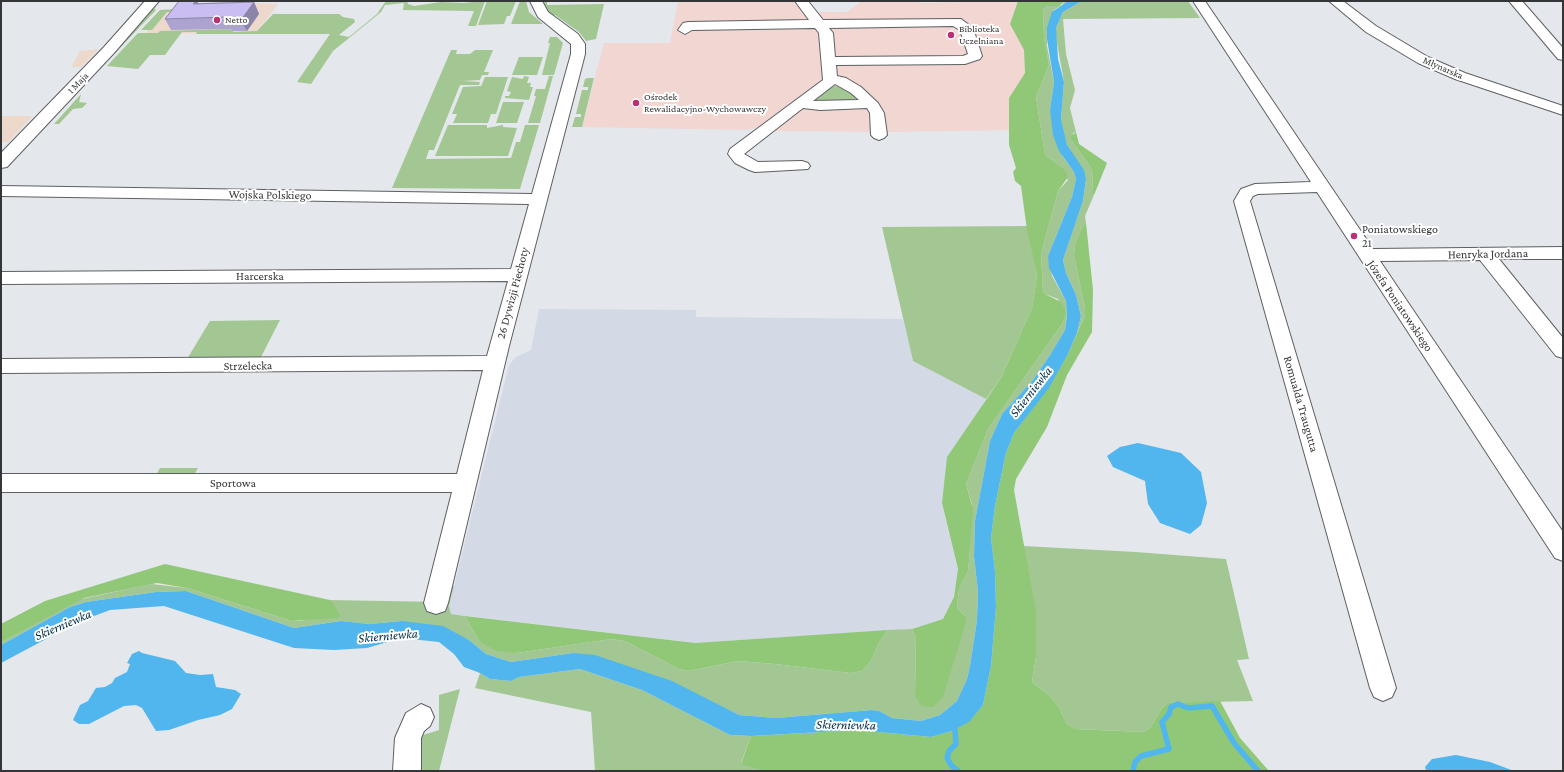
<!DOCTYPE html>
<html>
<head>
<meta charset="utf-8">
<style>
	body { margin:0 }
	#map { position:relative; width:1564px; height:772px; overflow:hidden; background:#e4e7eb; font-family:"Crimson Pro",serif }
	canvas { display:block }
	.frame { position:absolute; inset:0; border:2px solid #343536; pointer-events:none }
</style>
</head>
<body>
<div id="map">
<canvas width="1564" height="772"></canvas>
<div class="frame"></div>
</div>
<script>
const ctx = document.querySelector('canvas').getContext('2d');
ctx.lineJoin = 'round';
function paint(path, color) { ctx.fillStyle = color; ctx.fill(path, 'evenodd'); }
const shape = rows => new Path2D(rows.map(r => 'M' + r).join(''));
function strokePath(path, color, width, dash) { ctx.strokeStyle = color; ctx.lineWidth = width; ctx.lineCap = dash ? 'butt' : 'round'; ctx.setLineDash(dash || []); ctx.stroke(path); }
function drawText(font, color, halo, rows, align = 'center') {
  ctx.font = font + ' "Crimson Pro",serif'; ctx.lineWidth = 4; ctx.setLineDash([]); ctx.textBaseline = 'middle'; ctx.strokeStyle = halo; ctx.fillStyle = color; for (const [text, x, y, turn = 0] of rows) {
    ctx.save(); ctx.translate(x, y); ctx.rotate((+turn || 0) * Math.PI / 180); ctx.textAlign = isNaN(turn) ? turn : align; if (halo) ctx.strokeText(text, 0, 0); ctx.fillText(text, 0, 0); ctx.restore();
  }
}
const commercial = shape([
	[247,3,278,4,255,34,146,33,148,30,152,29,167,12],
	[99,49,81,67,71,67,80,51],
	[1,116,33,116,8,142,1,142]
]);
const built = shape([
	[539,309,696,310,696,317,903,319,913,361,986,399,942,504,958,570,954,597,943,619,911,629,695,643,451,614,449,606,509,365,516,357,531,350]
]);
const education = shape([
	[758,1,806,1,815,12,847,12,862,1,918,1,920,3,1018,1,1010,24,1024,50,1025,73,1009,98,1009,130,887,132,771,131,762,127,746,130,582,127,604,43,670,43,678,2]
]);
const green = shape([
	[386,1,407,1,408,4,414,6,441,2,463,3,485,1,476,26,468,26,474,11,403,10,404,3,385,5,381,12,333,51,311,84,297,82,330,34,196,34,197,32,182,32,165,55,150,55,138,69,107,66,138,33,158,33,160,31,234,29,233,32,257,31,273,14,339,14,343,17,354,19,355,22,339,35,349,37,377,14],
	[487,1,516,1,510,16,507,16,504,24,478,25],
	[520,1,526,1,529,12,543,24,511,24],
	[541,1,547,1,547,5,604,4,596,39,586,41,579,32,555,15,552,16,549,14],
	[1065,1,1068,1,1054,10,1047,27,1047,46,1054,82,1050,110,1063,157,1074,172,1076,179,1072,197,1048,256,1052,276,1066,301,1067,315,1065,330,1050,355,1033,380,1002,414,990,441,975,521,974,556,978,592,977,620,970,666,967,679,957,701,940,715,921,721,892,718,879,711,872,710,776,718,739,715,718,705,573,653,511,662,486,654,469,640,402,621,369,624,341,621,294,628,186,591,156,592,86,602,70,607,1,645,1,642,77,600,151,584,187,588,292,621,299,621,341,615,328,600,442,602,448,587,454,586,449,606,451,614,465,616,479,641,517,653,611,639,625,641,679,669,688,671,738,661,775,664,851,673,862,671,870,662,880,641,888,630,912,629,916,638,915,696,965,616,958,609,957,605,959,589,968,571,969,561,972,504,966,484,988,429,1062,324,1065,317,1058,299,1045,294,1043,291,1041,254,1058,191,1068,180,1061,167,1045,155,1036,97,1049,65,1044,37,1043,9,1048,6,1062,5],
	[1082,1,1188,1,1200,18,1063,19,1066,54,1075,90,1070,108,1076,132,1073,133,1072,141,1091,168,1093,173,1092,193,1094,195,1085,216,1086,223,1082,227,1075,244,1074,256,1085,308,1085,315,1077,333,1081,316,1076,295,1066,273,1063,260,1083,201,1086,179,1067,145,1062,132,1061,120,1064,82,1056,37,1056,28,1063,12],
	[154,8,156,10,96,73,93,73],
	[176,9,174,12,167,12,152,30,141,30,160,10],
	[550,37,557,37,563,43,554,75,542,75,550,43,548,43],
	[451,50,457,50,456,54,470,54,475,50,493,50,484,72,489,72,488,75,482,75,480,80,463,81,480,82,479,85,460,85,434,150,429,150,426,159,511,158,516,142,520,142,525,125,539,125,520,189,392,188],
	[519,57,543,57,537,75,512,75],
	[524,76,529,77,527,83,531,83,530,87,533,87,529,100,505,98,505,96,509,96,511,92,507,91,512,77,523,79],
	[549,76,553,76,540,123,528,123,536,96,534,96,536,89,545,89],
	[485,77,508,77,496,114,491,114,488,123,453,123,457,114,452,114,463,87,481,86],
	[587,78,594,78,582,127,572,127,575,117,581,117,581,114,576,114,582,90,588,90,588,87,583,87,585,79],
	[835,86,845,89,858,98,857,99,851,102,852,100,820,100,818,102,815,100,828,89],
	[81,94,79,102,87,103,82,108,73,109,59,124,54,124],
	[503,102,524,102,517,123,496,123],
	[448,125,487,125,487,128,503,125,503,127,517,128,508,156,435,156],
	[1027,226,1037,276,1032,308,1001,378,986,399,913,361,882,227],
	[280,320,260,359,187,359,210,321],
	[160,468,198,468,194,475,156,475],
	[1023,546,1136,552,1226,559,1249,659,1237,660,1253,701,1168,703,1162,708,1150,728,1144,732,1075,729,1066,723,1059,707,1050,696,1032,682,1036,657],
	[580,669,642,690,730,735,751,736,741,763,763,771,595,771,591,712,475,688,480,673,490,679,511,681,519,677],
	[460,689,439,771,415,771,420,736,439,730,439,695]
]);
const forest = shape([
	[1018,1,1065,1,1059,6,1048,6,1043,9,1044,37,1049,65,1036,97,1045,155,1064,169,1068,177,1058,191,1041,254,1043,291,1045,294,1061,302,1065,309,1065,317,1062,324,988,429,966,484,973,509,969,561,968,571,959,589,957,605,958,609,965,616,966,622,943,697,933,707,926,707,921,705,915,696,916,638,912,629,943,619,954,597,958,569,942,503,947,457,1001,378,1032,308,1037,276,1027,230,1021,186,1015,181,1013,172,1016,168,1009,145,1009,98,1025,73,1024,50,1010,24],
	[1076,132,1079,144,1107,163,1094,195,1092,193,1093,174,1091,168,1072,141,1071,136],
	[1086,223,1093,290,1092,332,1067,375,1047,427,1016,479,1014,490,1036,612,1036,657,1032,682,1050,696,1059,707,1066,723,1075,729,1144,732,1150,728,1162,708,1168,703,1220,701,1240,738,1269,771,763,771,741,764,751,736,857,730,931,737,952,731,968,722,983,705,991,666,996,607,995,571,991,538,995,506,1006,453,1014,433,1049,387,1068,354,1085,315,1085,308,1074,256,1075,244,1082,227],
	[165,564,330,600,341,615,338,618,292,621,187,588,157,583,84,598,1,642,1,624,45,601],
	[465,616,695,643,888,630,880,641,870,662,862,671,851,673,775,664,738,661,688,671,679,669,625,641,611,639,517,653,497,651,479,641]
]);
const water = shape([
	[1068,1,1082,1,1063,12,1056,28,1058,59,1064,82,1061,120,1067,145,1084,170,1086,179,1083,201,1063,260,1066,273,1076,295,1081,316,1077,333,1068,354,1049,388,1014,433,1006,453,995,506,991,538,995,571,996,607,991,666,983,705,969,722,952,731,931,737,857,730,751,736,730,735,642,690,580,669,519,677,511,681,490,679,480,673,464,667,454,654,439,642,401,638,367,648,334,650,294,648,164,606,110,610,78,622,1,663,1,645,70,607,86,602,156,592,186,591,294,628,341,621,369,624,402,621,443,626,469,640,486,654,511,662,573,653,595,655,672,681,739,715,776,718,872,710,879,711,892,718,921,721,940,715,957,701,967,679,970,666,977,620,978,592,974,556,975,521,990,441,1002,414,1033,380,1050,355,1065,330,1067,316,1066,301,1049,268,1048,256,1072,197,1076,179,1074,172,1059,151,1053,135,1050,110,1054,82,1047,39,1047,27,1052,12],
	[1138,443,1181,453,1201,472,1207,503,1201,525,1190,534,1160,523,1148,504,1145,481,1113,467,1107,456,1120,447],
	[139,651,142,653,175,661,186,673,200,675,213,674,216,687,235,690,241,694,232,709,220,715,198,720,169,730,156,731,142,708,136,705,124,706,89,724,79,724,73,720,80,705,88,701,96,688,105,687,112,683,115,678,127,672,130,664,127,663,132,654],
	[1456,755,1490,762,1514,771,1426,771,1425,767,1432,759]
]);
const stream = shape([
	[955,730,956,744,949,751,947,758,951,765,958,771],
	[1133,771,1135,762,1141,756,1169,749,1162,722,1169,714,1171,707,1178,704,1188,708,1212,706,1234,743,1258,771]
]);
const minor = shape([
	[530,1,542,1,548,12,578,34,585,44,585,54,509,346,448,603,445,611,436,614,427,611,424,603,452,492,1,492,1,474,457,474,483,370,1,373,1,359,487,356,508,281,1,284,1,272,511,269,529,204,1,196,1,186,532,194,571,54,571,44,538,17,530,1],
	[795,1,808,1,823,20,961,19,973,28,982,56,980,59,965,64,836,65,837,76,846,78,861,87,878,103,884,113,887,135,884,138,879,140,874,138,871,135,870,113,867,108,820,110,803,108,744,154,758,162,802,161,808,163,810,166,808,169,755,172,749,170,735,163,728,154,730,149,823,80,819,33,815,28,692,30,685,34,678,30,683,23,688,22,809,20,795,1],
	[953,26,960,30,968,54,963,56,835,57,833,33,829,28,953,26],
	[835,84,851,93,859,100,813,101,835,84],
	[1193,1,1205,1,1373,249,1563,247,1563,259,1499,259,1563,338,1563,358,1556,356,1480,260,1380,261,1563,532,1563,561,1555,558,1317,192,1258,194,1253,196,1250,201,1396,688,1392,697,1383,701,1374,697,1370,688,1234,201,1241,189,1255,184,1311,182,1193,1],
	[1329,1,1343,1,1376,26,1428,57,1465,73,1563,106,1563,115,1455,79,1418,63,1366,32,1329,1],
	[1509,1,1522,1,1563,48,1563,60,1558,59,1509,1],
	[421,704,430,708,434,717,430,726,424,731,421,738,421,771,393,771,395,738,406,713,421,704]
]);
const major = shape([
	[145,1,159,1,114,53,7,167,1,168,1,153,104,47,145,1]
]);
const wall = shape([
	[179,1,197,1,198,3,254,2,259,14,247,31,233,31,232,29,171,30,165,19]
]);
const shadedWall = shape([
	[196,1,197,1,202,11,193,4],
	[254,2,259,14,247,31,241,20]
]);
const building = shape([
	[179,1,196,1,193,4,254,2,241,20,228,20,229,17,165,19,179,1]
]);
const markers = [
	[217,20,4,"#b83173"],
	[951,35,4,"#b83173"],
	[636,103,4,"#b83173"],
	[1354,236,4,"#b83173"]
];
const farPoinames = [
	["Netto",225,20],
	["Biblioteka",959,29],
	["Uczelniana",959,41],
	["Ośrodek",644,97],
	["Rewalidacyjno-Wychowawczy",644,109]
];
const farStreetnames = [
	["Młynarska",1443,68,23],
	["1 Maja",78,83,-46]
];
const streetNames = [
	["Wojska Polskiego",270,195,1],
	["Henryka Jordana",1488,254,-1],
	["Harcerska",260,276],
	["26 Dywizji Piechoty",513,293,-75],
	["Józefa Poniatowskiego",1400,306,56],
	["Strzelecka",248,366,-1],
	["Romualda Traugutta",1301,404,74],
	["Sportowa",233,483]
];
const poiNames = [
	["Poniatowskiego",1362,229],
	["21",1362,243]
];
const waterNames = [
	["Skierniewka",1031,392,-52],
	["Skierniewka",63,625,-23],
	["Skierniewka",388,636,-5],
	["Skierniewka",846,725,1]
];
paint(commercial, '#edd9cb');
paint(built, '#d3dae5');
paint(education, '#f1d6d2');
paint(green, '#a3c793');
paint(forest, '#90c877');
paint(water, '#51b5ee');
strokePath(stream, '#51b5ee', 5.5);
strokePath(minor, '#5d5f63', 2);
strokePath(major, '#5d5f63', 2);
paint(minor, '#fff');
paint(major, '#fff');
paint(wall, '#ada3d0');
paint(shadedWall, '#8d84a9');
paint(building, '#c9bdf2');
strokePath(building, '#8d84a9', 1);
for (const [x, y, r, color] of markers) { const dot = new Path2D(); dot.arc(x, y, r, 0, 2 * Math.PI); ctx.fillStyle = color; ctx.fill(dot); strokePath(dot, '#fff', 1.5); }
drawText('10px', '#343536', '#fff', farPoinames, 'left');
drawText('10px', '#343536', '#fff', farStreetnames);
drawText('12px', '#343536', '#fff', streetNames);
drawText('12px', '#343536', '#fff', poiNames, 'left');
drawText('italic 13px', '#002d44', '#fff', waterNames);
</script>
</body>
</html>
